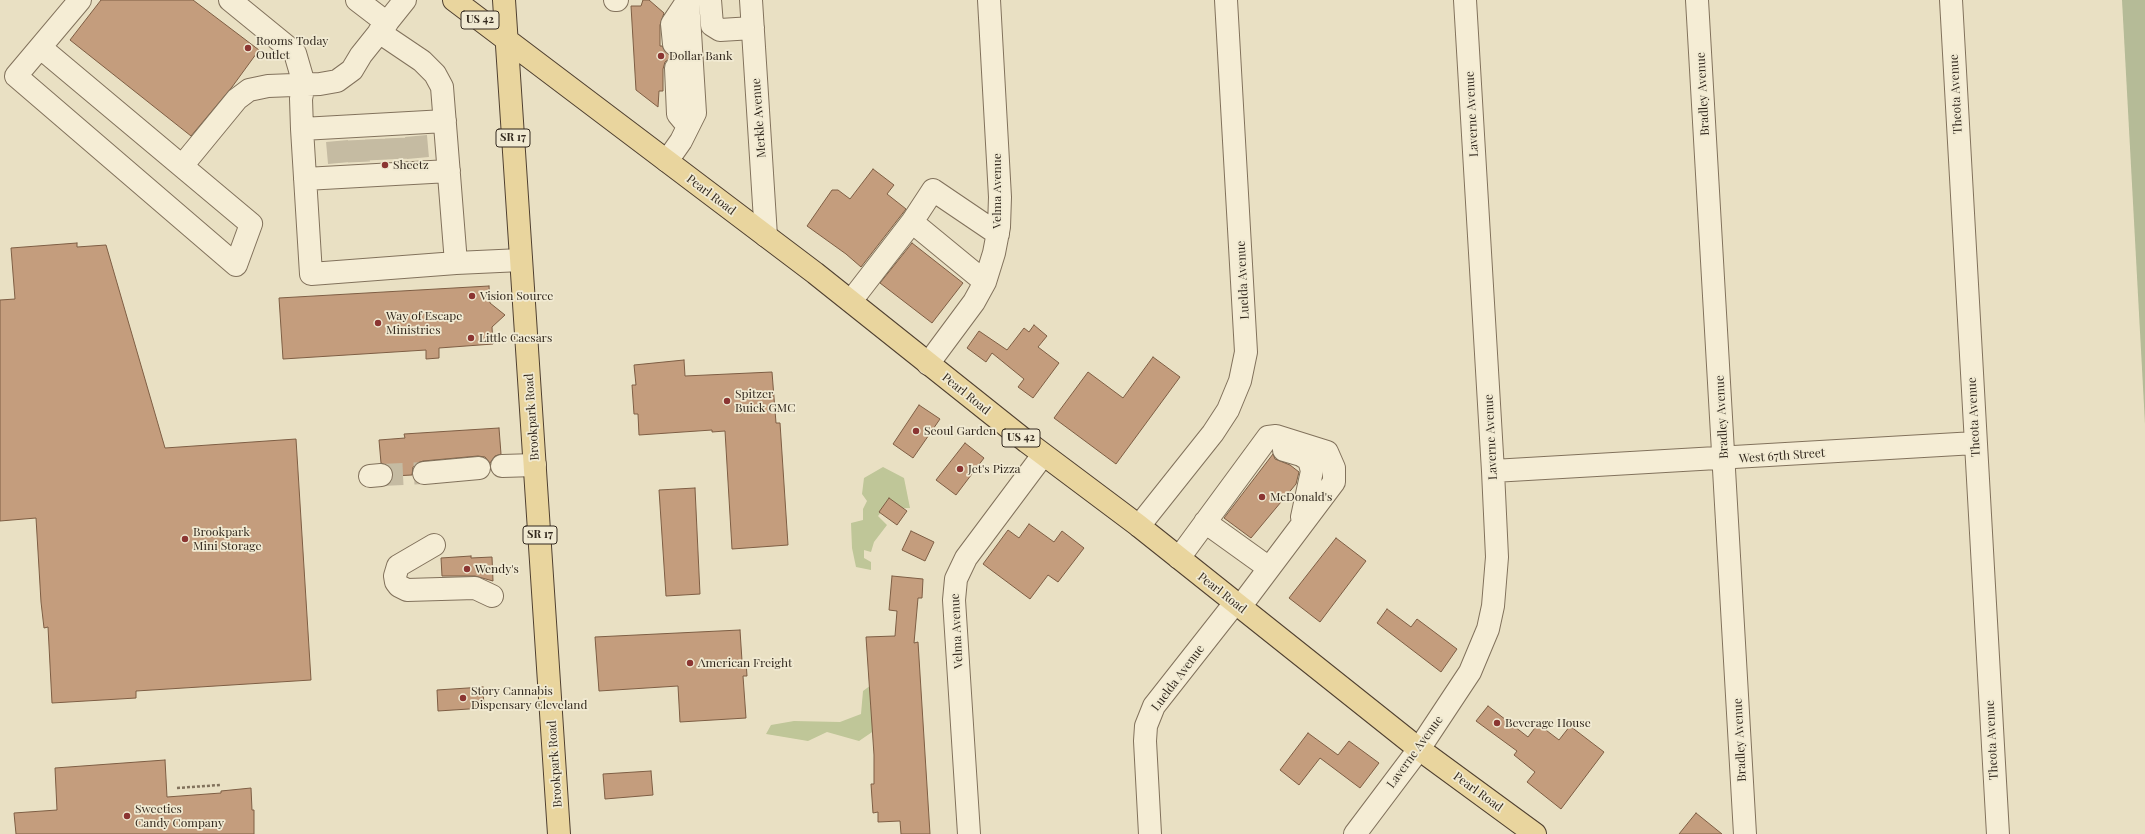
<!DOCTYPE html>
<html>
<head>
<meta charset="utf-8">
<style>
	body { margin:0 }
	canvas { display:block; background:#e9e0c3 }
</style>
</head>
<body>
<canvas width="2145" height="834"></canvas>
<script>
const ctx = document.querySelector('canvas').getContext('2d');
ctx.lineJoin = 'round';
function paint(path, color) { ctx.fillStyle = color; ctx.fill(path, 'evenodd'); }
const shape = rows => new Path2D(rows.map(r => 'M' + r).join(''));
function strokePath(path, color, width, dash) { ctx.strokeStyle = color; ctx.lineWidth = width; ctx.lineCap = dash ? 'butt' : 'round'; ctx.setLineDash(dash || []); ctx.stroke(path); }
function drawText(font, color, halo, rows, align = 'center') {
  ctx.font = font + ' "Playfair Display",serif'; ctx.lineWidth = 3.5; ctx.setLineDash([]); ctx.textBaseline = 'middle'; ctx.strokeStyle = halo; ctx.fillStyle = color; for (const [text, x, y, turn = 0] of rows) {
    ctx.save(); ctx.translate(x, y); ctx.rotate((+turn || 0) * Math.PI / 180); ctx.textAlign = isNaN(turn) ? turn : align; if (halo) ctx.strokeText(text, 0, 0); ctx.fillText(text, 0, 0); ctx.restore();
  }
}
const green = shape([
	[883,467,904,478,910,508,884,509,878,516,887,525,874,542,871,552,864,550,864,558,871,562,871,570,856,567,852,548,851,523,863,520,863,509,867,501,862,494,864,478],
	[875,682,876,696,870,706,879,710,884,724,859,741,827,732,808,741,766,734,771,725,794,721,840,722,861,714,863,691]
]);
const cemetery = shape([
	[2122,0,2145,0,2145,424]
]);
const building = shape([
	[101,0,193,0,259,50,232,87,191,136,70,40,101,0],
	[643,0,649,0,664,13,660,25,660,46,662,46,669,55,673,56,665,62,663,69,663,91,659,91,658,107,636,90,631,6,641,6,643,0],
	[873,169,894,185,887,194,906,209,861,267,846,254,807,226,832,190,838,190,850,199,873,169],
	[77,243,77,247,106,245,165,448,296,439,311,680,136,691,136,698,52,703,48,627,44,628,41,602,36,518,0,521,0,300,15,299,11,248,77,243],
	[912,243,963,283,932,323,880,283,912,243],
	[489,286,490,303,505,315,492,327,493,344,439,348,439,358,426,359,426,350,283,359,279,298,489,286],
	[1034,325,1047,336,1038,347,1059,363,1033,398,1018,387,1024,379,992,353,986,362,967,348,979,331,1007,350,1024,328,1029,332,1034,325],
	[1153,357,1180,377,1116,464,1054,418,1088,372,1123,398,1153,357],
	[684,360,685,376,772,372,776,423,780,423,788,545,732,549,725,431,712,432,712,430,639,435,638,414,634,414,632,385,636,385,634,365,684,360],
	[919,405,940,419,913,458,893,444,919,405],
	[499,428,501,454,495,456,490,463,485,457,478,456,423,461,417,463,413,467,412,475,393,476,391,468,381,463,379,440,405,438,404,434,499,428],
	[965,443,984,458,956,495,936,480,965,443],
	[1273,454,1275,459,1290,465,1299,472,1296,484,1251,538,1224,518,1273,454],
	[695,488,700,594,666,596,659,490,695,488],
	[889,498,907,511,897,525,879,512,889,498],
	[1029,524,1054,542,1062,531,1084,548,1058,582,1048,575,1030,599,983,564,1008,530,1019,538,1029,524],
	[911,531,934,542,925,561,902,550,911,531],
	[1336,538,1366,561,1320,622,1289,598,1336,538],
	[471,556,471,558,492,557,493,581,475,576,442,576,441,558,471,556],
	[892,576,923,579,922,598,918,598,914,643,918,642,930,834,901,834,900,821,878,822,878,812,873,813,871,784,874,784,874,755,866,637,895,636,897,611,889,610,892,576],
	[1387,609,1411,627,1417,619,1457,649,1441,672,1377,623,1387,609],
	[740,630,742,661,746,661,747,676,743,676,746,718,680,722,678,686,599,691,595,637,740,630],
	[483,687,484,708,438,711,437,690,483,687],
	[1488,706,1528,737,1538,724,1559,740,1570,726,1604,752,1561,809,1527,782,1535,772,1514,755,1517,751,1476,721,1488,706],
	[1308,733,1338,755,1349,741,1379,763,1360,788,1320,758,1299,785,1280,770,1308,733],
	[165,760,167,797,221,793,221,791,251,788,252,810,254,810,254,834,16,834,14,813,57,810,55,768,165,760],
	[651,771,653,795,605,799,603,774,651,771],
	[1696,813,1722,834,1679,834,1696,813]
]);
const minorTunnel = shape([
	[416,136,418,158],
	[396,138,397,159],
	[376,139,377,160],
	[358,140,359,162],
	[337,141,339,163],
	[381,475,424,473]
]);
const path = shape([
	[177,788,220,785]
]);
const minor = shape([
	[230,0,295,53,304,84,301,99,302,129,311,274,456,263],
	[357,0,387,23],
	[615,0,617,0],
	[710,0,712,25,720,30,753,28],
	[751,0,766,236],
	[1697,0,1745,834],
	[1951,0,1998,834],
	[379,32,422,61,435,74,442,87,456,263,521,260],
	[674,44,672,24,688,0],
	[41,48,251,224,236,265,16,76,80,0],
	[676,68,678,114,688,126],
	[302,129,445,121],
	[667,161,681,141,695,113,688,0],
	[182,166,237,99,249,90,268,86,320,84,337,81,352,70,361,55,405,0],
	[305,179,449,171],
	[912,222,933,190,998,234],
	[851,301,912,222,985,282],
	[928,364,974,302,985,282,994,253,999,227,1000,197,989,0],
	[1284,450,1301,455,1309,460,1312,471,1302,517],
	[502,466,535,465],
	[1493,471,1975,443],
	[424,473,479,468],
	[370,476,381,475],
	[1205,522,1269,568],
	[1139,526,1213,433,1228,410,1240,381,1246,352,1226,0],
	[434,545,398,566,395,576,396,582,399,586,407,590,475,588,492,596],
	[1179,558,1268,437,1276,436,1327,452,1334,468,1334,482,1240,607],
	[969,834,954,600,956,579,966,558,1043,455],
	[1150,834,1145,741,1146,726,1154,706,1235,603],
	[1355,834,1419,749,1470,672,1488,629,1493,606,1497,557,1493,471,1465,0]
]);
const major = shape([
	[454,0,815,273,1027,442,1139,526,1419,749,1535,834],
	[504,0,559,834]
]);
const markers = [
	[248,48,4,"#8b3532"],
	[661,56,4,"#8b3532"],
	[385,165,4,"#8b3532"],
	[472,296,4,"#8b3532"],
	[378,323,4,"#8b3532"],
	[471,338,4,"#8b3532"],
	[727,401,4,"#8b3532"],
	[916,431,4,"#8b3532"],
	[960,469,4,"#8b3532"],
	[1262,497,4,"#8b3532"],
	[185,539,4,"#8b3532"],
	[467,569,4,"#8b3532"],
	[690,663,4,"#8b3532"],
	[463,698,4,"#8b3532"],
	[1497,723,4,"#8b3532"],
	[127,816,4,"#8b3532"]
];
const shields = [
	[480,20,38],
	[513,138,34],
	[1021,438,38],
	[540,535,34]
];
const shieldNames = [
	["US 42",480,20],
	["SR 17",513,138],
	["US 42",1021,438],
	["SR 17",540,535]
];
const poiNames = [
	["Rooms Today",256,41],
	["Outlet",256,55],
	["Dollar Bank",669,56],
	["Sheetz",393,165],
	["Vision Source",480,296],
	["Way of Escape",386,316],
	["Ministries",386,330],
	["Little Caesars",479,338],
	["Spitzer",735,394],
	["Buick GMC",735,408],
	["Seoul Garden",924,431],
	["Jet's Pizza",968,469],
	["McDonald's",1270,497],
	["Brookpark",193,532],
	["Mini Storage",193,546],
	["Wendy's",475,569],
	["American Freight",698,663],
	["Story Cannabis",471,691],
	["Dispensary Cleveland",471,705],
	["Beverage House",1505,723],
	["Sweeties",135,809],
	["Candy Company",135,823]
];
const streetNames = [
	["Bradley Avenue",1703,94,-93],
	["Theota Avenue",1956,94,-93],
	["Laverne Avenue",1472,114,-93],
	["Merkle Avenue",759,118,-94],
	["Velma Avenue",997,191,-90],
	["Pearl Road",711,195,37],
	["Luelda Avenue",1243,280,-93],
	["Pearl Road",966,394,39],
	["Brookpark Road",532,417,-94],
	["Bradley Avenue",1722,417,-93],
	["Theota Avenue",1974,417,-93],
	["Laverne Avenue",1491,437,-93],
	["West 67th Street",1782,456,-4],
	["Pearl Road",1222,593,38],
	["Velma Avenue",957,631,-93],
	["Luelda Avenue",1178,678,-53],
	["Bradley Avenue",1740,740,-93],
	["Theota Avenue",1992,740,-93],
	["Laverne Avenue",1415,752,-54],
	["Brookpark Road",555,764,-94],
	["Pearl Road",1478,792,36]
];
paint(green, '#bfc698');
paint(cemetery, '#b5bb97');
paint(building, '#c49d7d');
strokePath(building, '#7e5e44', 1);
strokePath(minorTunnel, '#c5bba2', 22, [22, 11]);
strokePath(minor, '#82725c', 24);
strokePath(major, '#504030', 24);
strokePath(path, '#82725c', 2.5, [3, 2]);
strokePath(minor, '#f5edd5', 22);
strokePath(major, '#e9d59e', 22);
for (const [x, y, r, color] of markers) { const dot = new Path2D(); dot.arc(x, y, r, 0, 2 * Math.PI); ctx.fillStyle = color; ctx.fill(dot); strokePath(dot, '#f1ead2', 1.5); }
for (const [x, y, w] of shields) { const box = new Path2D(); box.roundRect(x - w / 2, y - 9, w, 18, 3); ctx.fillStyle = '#f1ead2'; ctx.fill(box); strokePath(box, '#33291e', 1); }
drawText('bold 11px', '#33291e', null, shieldNames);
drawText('12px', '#33291e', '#f1ead2', poiNames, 'left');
drawText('12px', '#33291e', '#f1ead2', streetNames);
</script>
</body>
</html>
